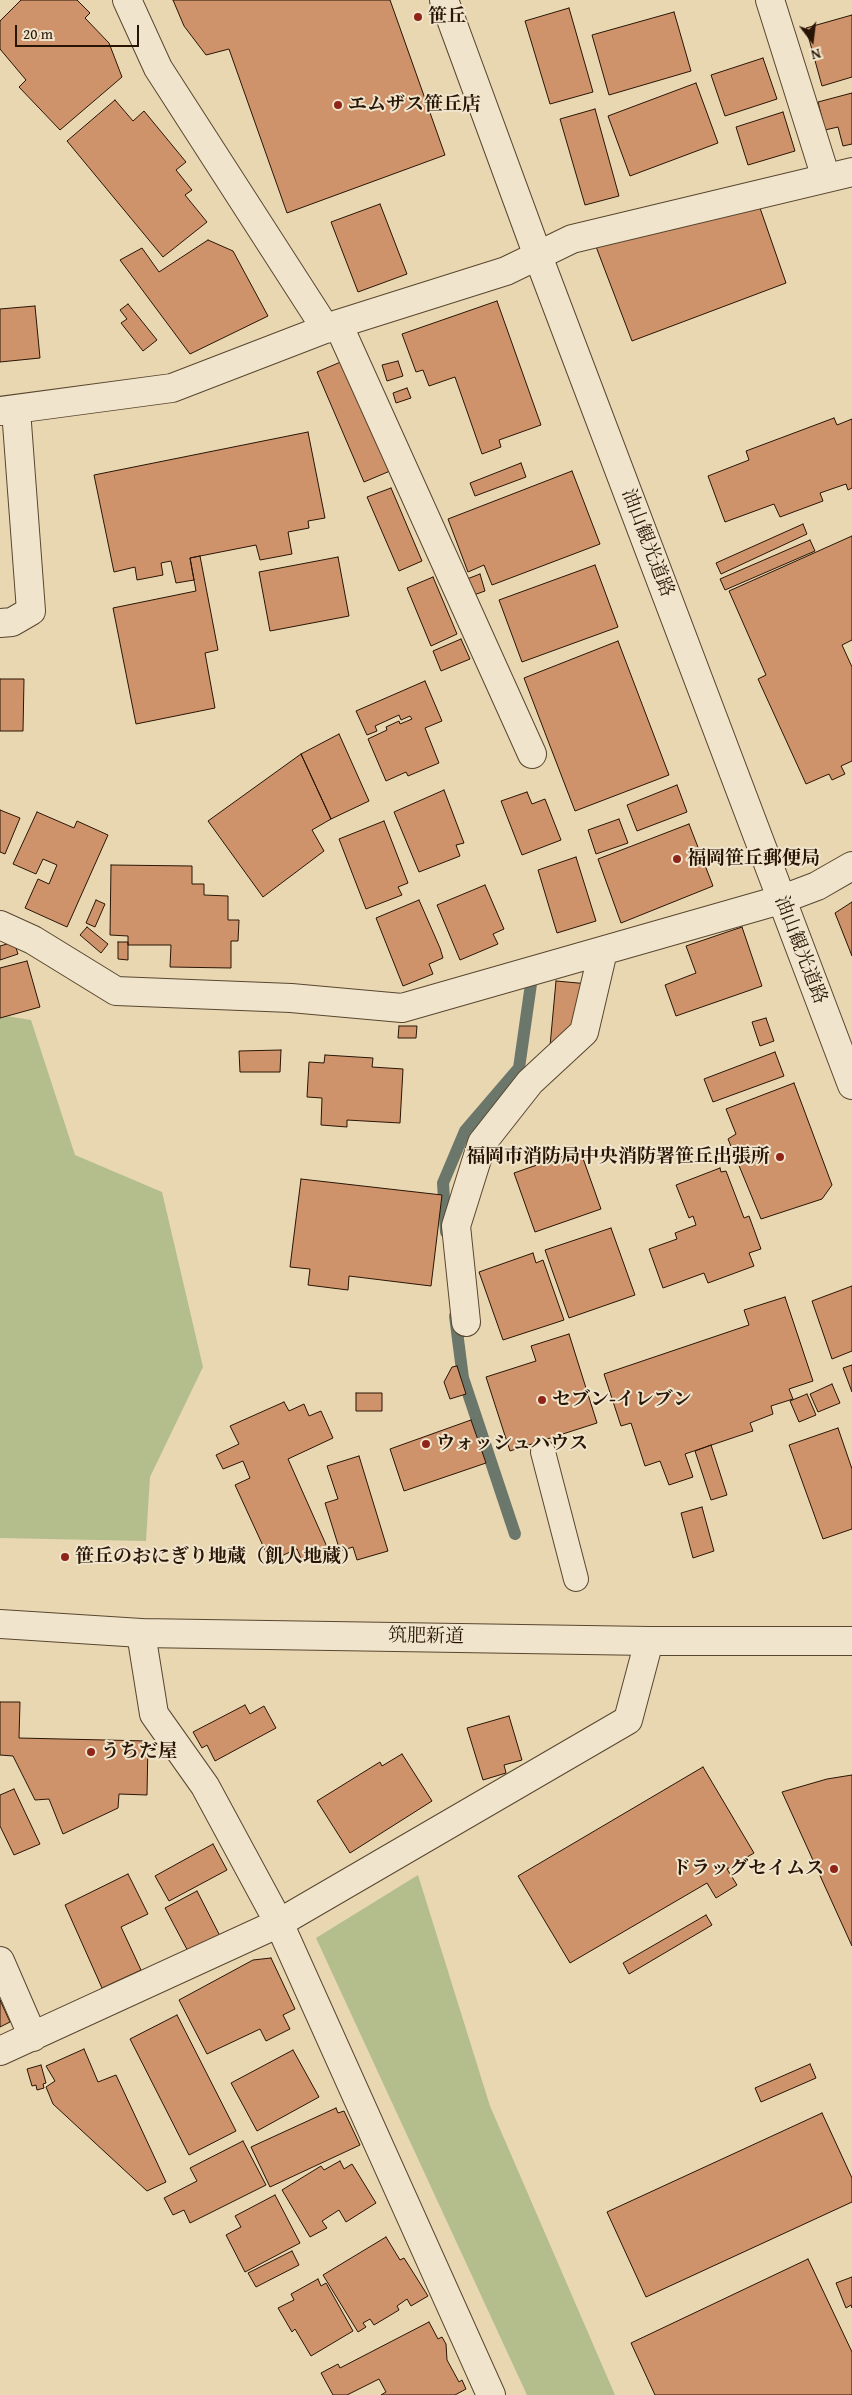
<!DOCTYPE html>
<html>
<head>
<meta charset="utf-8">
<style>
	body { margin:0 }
	#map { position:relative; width:852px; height:2395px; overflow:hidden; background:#e8d7b1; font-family:"Gentium Book Plus",serif }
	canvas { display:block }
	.north { position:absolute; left:787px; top:15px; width:50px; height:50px; -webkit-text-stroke:4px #f0e5cc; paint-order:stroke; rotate:165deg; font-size:14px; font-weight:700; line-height:20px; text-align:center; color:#291505 }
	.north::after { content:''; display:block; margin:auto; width:18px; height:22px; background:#291505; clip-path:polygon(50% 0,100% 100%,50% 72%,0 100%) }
	.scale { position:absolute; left:15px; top:25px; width:124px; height:22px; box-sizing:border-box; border:2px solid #291505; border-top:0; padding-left:6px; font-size:15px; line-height:18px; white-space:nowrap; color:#291505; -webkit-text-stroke:4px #f0e5cc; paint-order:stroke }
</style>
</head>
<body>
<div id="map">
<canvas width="852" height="2395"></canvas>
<div class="north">N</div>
<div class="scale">20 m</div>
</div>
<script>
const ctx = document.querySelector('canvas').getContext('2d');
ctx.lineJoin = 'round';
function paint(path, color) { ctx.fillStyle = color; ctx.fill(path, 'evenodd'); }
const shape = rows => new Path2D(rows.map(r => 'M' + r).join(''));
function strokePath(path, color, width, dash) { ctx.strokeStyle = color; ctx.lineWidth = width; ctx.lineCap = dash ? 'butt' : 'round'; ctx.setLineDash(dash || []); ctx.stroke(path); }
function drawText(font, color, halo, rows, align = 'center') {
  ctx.font = font + ' "Gentium Book Plus","Noto Serif JP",serif'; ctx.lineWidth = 4; ctx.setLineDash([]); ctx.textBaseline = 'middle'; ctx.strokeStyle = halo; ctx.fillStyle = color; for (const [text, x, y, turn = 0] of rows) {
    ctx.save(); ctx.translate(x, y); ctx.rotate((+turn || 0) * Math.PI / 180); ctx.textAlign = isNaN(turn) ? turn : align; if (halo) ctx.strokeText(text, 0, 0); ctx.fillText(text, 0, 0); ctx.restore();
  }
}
const green = shape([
	[0,1015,31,1020,75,1155,162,1192,203,1367,150,1477,146,1541,0,1538],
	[418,1875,490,2106,615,2395,527,2395,316,1938]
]);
const stream = shape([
	[446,1232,443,1183,465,1131,519,1068,533,970],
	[455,1316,463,1378,515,1534]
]);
const building = shape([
	[21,0,77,0,90,13,85,18,109,43,122,77,60,130,19,87,26,80,0,49,0,21,21,0],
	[173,0,390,0,445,155,287,213,229,49,206,55,184,26,173,0],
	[569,8,593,92,550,104,525,21,569,8],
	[674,12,691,71,609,95,592,35,674,12],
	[852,15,852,77,822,86,806,28,852,15],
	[763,58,777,99,725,116,711,75,763,58],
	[696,83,718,143,630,176,608,116,696,83],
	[852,93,852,144,843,146,838,127,825,130,818,102,852,93],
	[115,100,133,121,144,111,186,162,176,170,192,190,185,195,207,222,163,257,67,141,115,100],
	[595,109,619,196,585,205,560,119,595,109],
	[783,112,795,151,748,165,736,127,783,112],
	[380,204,407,274,358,292,331,222,380,204],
	[760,208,786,283,632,341,595,244,760,208],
	[208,240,233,251,268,316,190,354,120,260,142,248,159,272,208,240],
	[497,301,541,425,499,440,501,447,482,454,455,377,429,386,423,370,416,372,402,334,497,301],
	[128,304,157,340,143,351,121,323,127,319,120,310,128,304],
	[35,306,40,358,0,362,0,309,35,306],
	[343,361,390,471,364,482,317,372,343,361],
	[398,361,403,376,387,381,382,365,398,361],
	[407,388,411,398,396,403,393,393,407,388],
	[834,418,837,425,852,419,852,488,848,490,846,484,820,493,823,501,780,517,774,504,725,522,708,476,749,460,746,451,834,418],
	[308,432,325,518,308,521,309,528,288,532,292,554,260,560,256,545,190,558,194,580,176,583,171,561,161,563,163,575,137,580,135,567,114,572,94,475,308,432],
	[521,463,526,477,475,496,470,483,521,463],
	[572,471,600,544,492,585,484,565,468,572,448,519,572,471],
	[391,488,422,561,399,571,367,497,391,488],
	[803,524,807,534,721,574,716,563,803,524],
	[852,536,852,640,842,645,852,667,852,761,841,766,845,774,832,780,829,774,806,784,758,679,766,675,729,591,852,536],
	[810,540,815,551,725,590,720,579,810,540],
	[200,556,218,650,205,653,215,708,136,724,113,608,196,591,190,558,200,556],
	[338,557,349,616,270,631,259,572,338,557],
	[595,565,618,627,522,662,499,600,595,565],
	[480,574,485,591,468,597,462,581,480,574],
	[433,577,457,634,431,646,407,588,433,577],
	[461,639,470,659,441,671,433,651,461,639],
	[618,641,669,775,575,811,524,678,618,641],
	[0,679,24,679,23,731,0,731,0,679],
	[425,681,442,721,425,728,439,763,408,776,406,772,386,781,368,739,387,730,386,727,399,721,400,724,412,719,410,716,401,720,399,715,375,726,377,731,367,735,356,711,425,681],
	[339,734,369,801,331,819,301,754,339,734],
	[301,754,331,819,312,830,324,851,263,897,208,821,301,754],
	[677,785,687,812,637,831,627,805,677,785],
	[444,790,464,843,456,845,460,856,419,872,394,812,444,790],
	[527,792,532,804,545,799,561,840,522,855,501,801,527,792],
	[0,810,20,818,5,854,0,852,0,810],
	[37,812,74,828,77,821,108,835,67,927,25,908,38,879,49,884,57,865,43,859,36,874,13,864,37,812],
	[619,819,628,843,596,854,588,830,619,819],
	[384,821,408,883,398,887,402,895,366,909,339,839,384,821],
	[689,824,713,886,621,923,598,859,689,824],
	[576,857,596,921,557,933,538,870,576,857],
	[111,865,192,866,192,884,204,884,204,895,228,896,228,920,239,920,238,941,231,941,231,968,170,967,171,945,128,945,128,936,110,935,111,865],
	[485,885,504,929,493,934,498,944,460,960,437,905,485,885],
	[96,900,105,904,95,927,86,923,96,900],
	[419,900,440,948,443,958,429,964,433,974,403,986,376,918,419,900],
	[852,902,852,956,835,913,852,902],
	[87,927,108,944,101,953,80,935,87,927],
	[742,927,762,986,676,1016,665,985,696,973,686,946,742,927],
	[14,942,18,954,0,960,0,946,14,942],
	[118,942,128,942,128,960,118,959,118,942],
	[27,961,40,1007,0,1018,0,968,27,961],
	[556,981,589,984,585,1019,549,1057,556,981],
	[766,1018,774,1041,760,1046,752,1022,766,1018],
	[399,1026,417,1026,416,1038,398,1038,399,1026],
	[281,1050,280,1072,240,1072,239,1051,281,1050],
	[775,1052,784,1076,713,1102,704,1079,775,1052],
	[325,1055,373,1058,372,1067,403,1069,400,1123,347,1120,347,1127,321,1125,322,1098,307,1097,309,1062,324,1063,325,1055],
	[794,1083,832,1185,822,1199,761,1219,728,1139,736,1134,726,1109,794,1083],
	[580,1150,601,1209,535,1232,514,1173,580,1150],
	[720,1168,721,1172,726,1171,744,1218,749,1216,761,1249,749,1253,754,1266,708,1283,704,1273,663,1288,649,1249,677,1239,675,1233,696,1225,693,1216,689,1218,676,1185,720,1168],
	[301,1179,442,1195,431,1286,349,1276,348,1290,308,1285,310,1269,290,1267,301,1179],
	[611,1228,635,1295,569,1318,545,1250,611,1228],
	[533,1253,536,1263,543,1260,564,1320,503,1340,479,1272,533,1253],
	[852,1286,852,1351,832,1359,812,1301,852,1286],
	[785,1297,813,1381,789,1389,793,1399,771,1406,773,1414,750,1423,753,1431,685,1454,693,1477,669,1485,660,1461,645,1466,631,1423,621,1426,604,1374,749,1325,744,1310,785,1297],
	[569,1334,597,1423,510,1451,486,1377,536,1361,531,1346,569,1334],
	[852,1365,852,1392,843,1368,852,1365],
	[457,1366,466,1394,450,1399,444,1382,452,1367,457,1366],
	[832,1384,840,1403,818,1412,810,1394,832,1384],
	[356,1393,382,1393,382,1411,356,1411,356,1393],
	[807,1394,816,1415,799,1422,790,1401,807,1394],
	[284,1402,289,1411,304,1404,309,1416,321,1411,333,1438,288,1459,328,1549,302,1561,297,1549,270,1561,235,1485,250,1478,243,1461,223,1469,216,1455,239,1444,230,1426,284,1402],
	[471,1420,486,1463,404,1491,390,1449,471,1420],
	[838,1428,852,1469,852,1529,823,1539,789,1445,838,1428],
	[711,1445,727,1495,711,1500,695,1451,711,1445],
	[359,1456,388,1551,357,1560,353,1547,340,1551,325,1503,338,1499,327,1466,359,1456],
	[702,1507,714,1551,693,1558,681,1513,702,1507],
	[0,1702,20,1702,19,1738,148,1741,147,1795,119,1794,118,1808,63,1834,49,1799,35,1800,13,1756,0,1755,0,1702],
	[245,1705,250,1714,264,1706,276,1728,215,1761,207,1745,202,1748,193,1732,245,1705],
	[509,1716,522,1760,504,1765,506,1773,483,1780,467,1728,509,1716],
	[402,1754,432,1801,350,1853,317,1801,380,1762,382,1766,402,1754],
	[703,1767,754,1853,727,1869,737,1885,716,1898,707,1883,570,1963,518,1876,703,1767],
	[852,1775,852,1946,782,1792,827,1779,852,1775],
	[14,1789,40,1844,14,1855,0,1826,0,1795,14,1789],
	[213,1844,227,1870,169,1901,155,1876,213,1844],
	[128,1874,148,1914,121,1927,141,1970,102,1988,65,1905,128,1874],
	[197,1891,220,1936,191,1957,165,1908,197,1891],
	[706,1915,712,1925,629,1974,623,1963,706,1915],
	[271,1958,295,2009,283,2015,290,2029,266,2041,260,2029,207,2054,179,2000,253,1960,271,1958],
	[0,2000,10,2022,0,2027,0,2000],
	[177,2015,236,2131,189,2155,130,2039,177,2015],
	[84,2049,98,2082,116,2075,166,2182,147,2191,53,2104,46,2087,55,2081,46,2066,84,2049],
	[293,2050,319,2097,257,2131,231,2083,293,2050],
	[810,2064,816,2078,761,2102,755,2088,810,2064],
	[41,2065,46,2083,43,2084,44,2088,37,2090,36,2085,32,2086,27,2069,41,2065],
	[336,2108,338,2113,344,2111,360,2145,270,2187,251,2147,336,2108],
	[822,2113,852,2178,852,2202,646,2297,607,2212,822,2113],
	[243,2141,266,2185,190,2223,184,2210,173,2215,164,2198,197,2181,190,2168,243,2141],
	[340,2161,344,2169,352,2164,376,2203,346,2222,339,2210,322,2221,327,2228,310,2237,282,2190,321,2166,324,2170,340,2161],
	[275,2195,300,2243,245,2272,226,2235,241,2227,235,2216,275,2195],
	[386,2237,400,2260,404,2258,428,2296,411,2306,407,2299,397,2306,399,2310,374,2325,370,2319,363,2323,366,2327,358,2332,323,2275,386,2237],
	[292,2251,299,2265,256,2287,248,2273,292,2251],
	[808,2259,852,2352,852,2395,655,2395,631,2343,808,2259],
	[852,2277,852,2308,851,2305,846,2308,836,2283,852,2277],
	[318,2279,321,2286,326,2283,353,2331,311,2356,295,2329,292,2332,278,2308,294,2300,291,2294,318,2279],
	[429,2322,438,2339,442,2337,446,2344,447,2360,459,2382,462,2380,466,2389,455,2395,381,2395,386,2392,379,2379,347,2395,333,2395,321,2373,338,2364,340,2368,429,2322]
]);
const service = shape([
	[543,1452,576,1579]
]);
const minor = shape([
	[127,0,158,68,326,329],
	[770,0,826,178],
	[338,324,532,754],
	[0,411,172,388,338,324,506,271,572,239,852,172],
	[0,623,12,622,31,611,16,410],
	[0,925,33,940,116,991,291,998,402,1008,780,900,817,886,852,866],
	[466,1322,456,1226,482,1143,530,1082,584,1032,603,951],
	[141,1633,154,1714,205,1786,279,1923,491,2395],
	[0,1961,33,2037],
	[0,2051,279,1923,628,1720,649,1641]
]);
const tertiary = shape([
	[444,0,538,256,852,1085],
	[0,1624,141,1633,649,1641,852,1641]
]);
const markers = [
	[418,17,5,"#8f2418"],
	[338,105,5,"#8f2418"],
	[677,859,5,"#8f2418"],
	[780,1157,5,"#8f2418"],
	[542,1400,5,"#8f2418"],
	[426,1444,5,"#8f2418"],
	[65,1557,5,"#8f2418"],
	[91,1752,5,"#8f2418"],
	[834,1869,5,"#8f2418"]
];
const poiNames = [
	["笹丘",428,17],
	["エムザス笹丘店",348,105],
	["福岡笹丘郵便局",687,859],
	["福岡市消防局中央消防署笹丘出張所",770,1157,"right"],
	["セブン-イレブン",552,1400],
	["ウォッシュハウス",436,1444],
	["笹丘のおにぎり地蔵（飢人地蔵）",75,1557],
	["うちだ屋",101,1752],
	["ドラッグセイムス",824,1869,"right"]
];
const streetNames = [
	["油山観光道路",647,543,69],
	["油山観光道路",800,950,69],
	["筑肥新道",426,1637,1]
];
paint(green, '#b4be8d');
strokePath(stream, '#6b776a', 12);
paint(building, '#cf936b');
strokePath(building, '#291505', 1);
strokePath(service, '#594630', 26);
strokePath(minor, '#594630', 30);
strokePath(tertiary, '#594630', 30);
strokePath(service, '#f0e5cc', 24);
strokePath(minor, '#f0e5cc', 28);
strokePath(tertiary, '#f0e5cc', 28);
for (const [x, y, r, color] of markers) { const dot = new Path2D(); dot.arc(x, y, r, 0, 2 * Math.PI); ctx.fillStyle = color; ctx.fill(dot); strokePath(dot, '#f0e5cc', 2); }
drawText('bold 19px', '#291505', '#f0e5cc', poiNames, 'left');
drawText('19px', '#291505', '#f0e5cc', streetNames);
</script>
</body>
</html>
